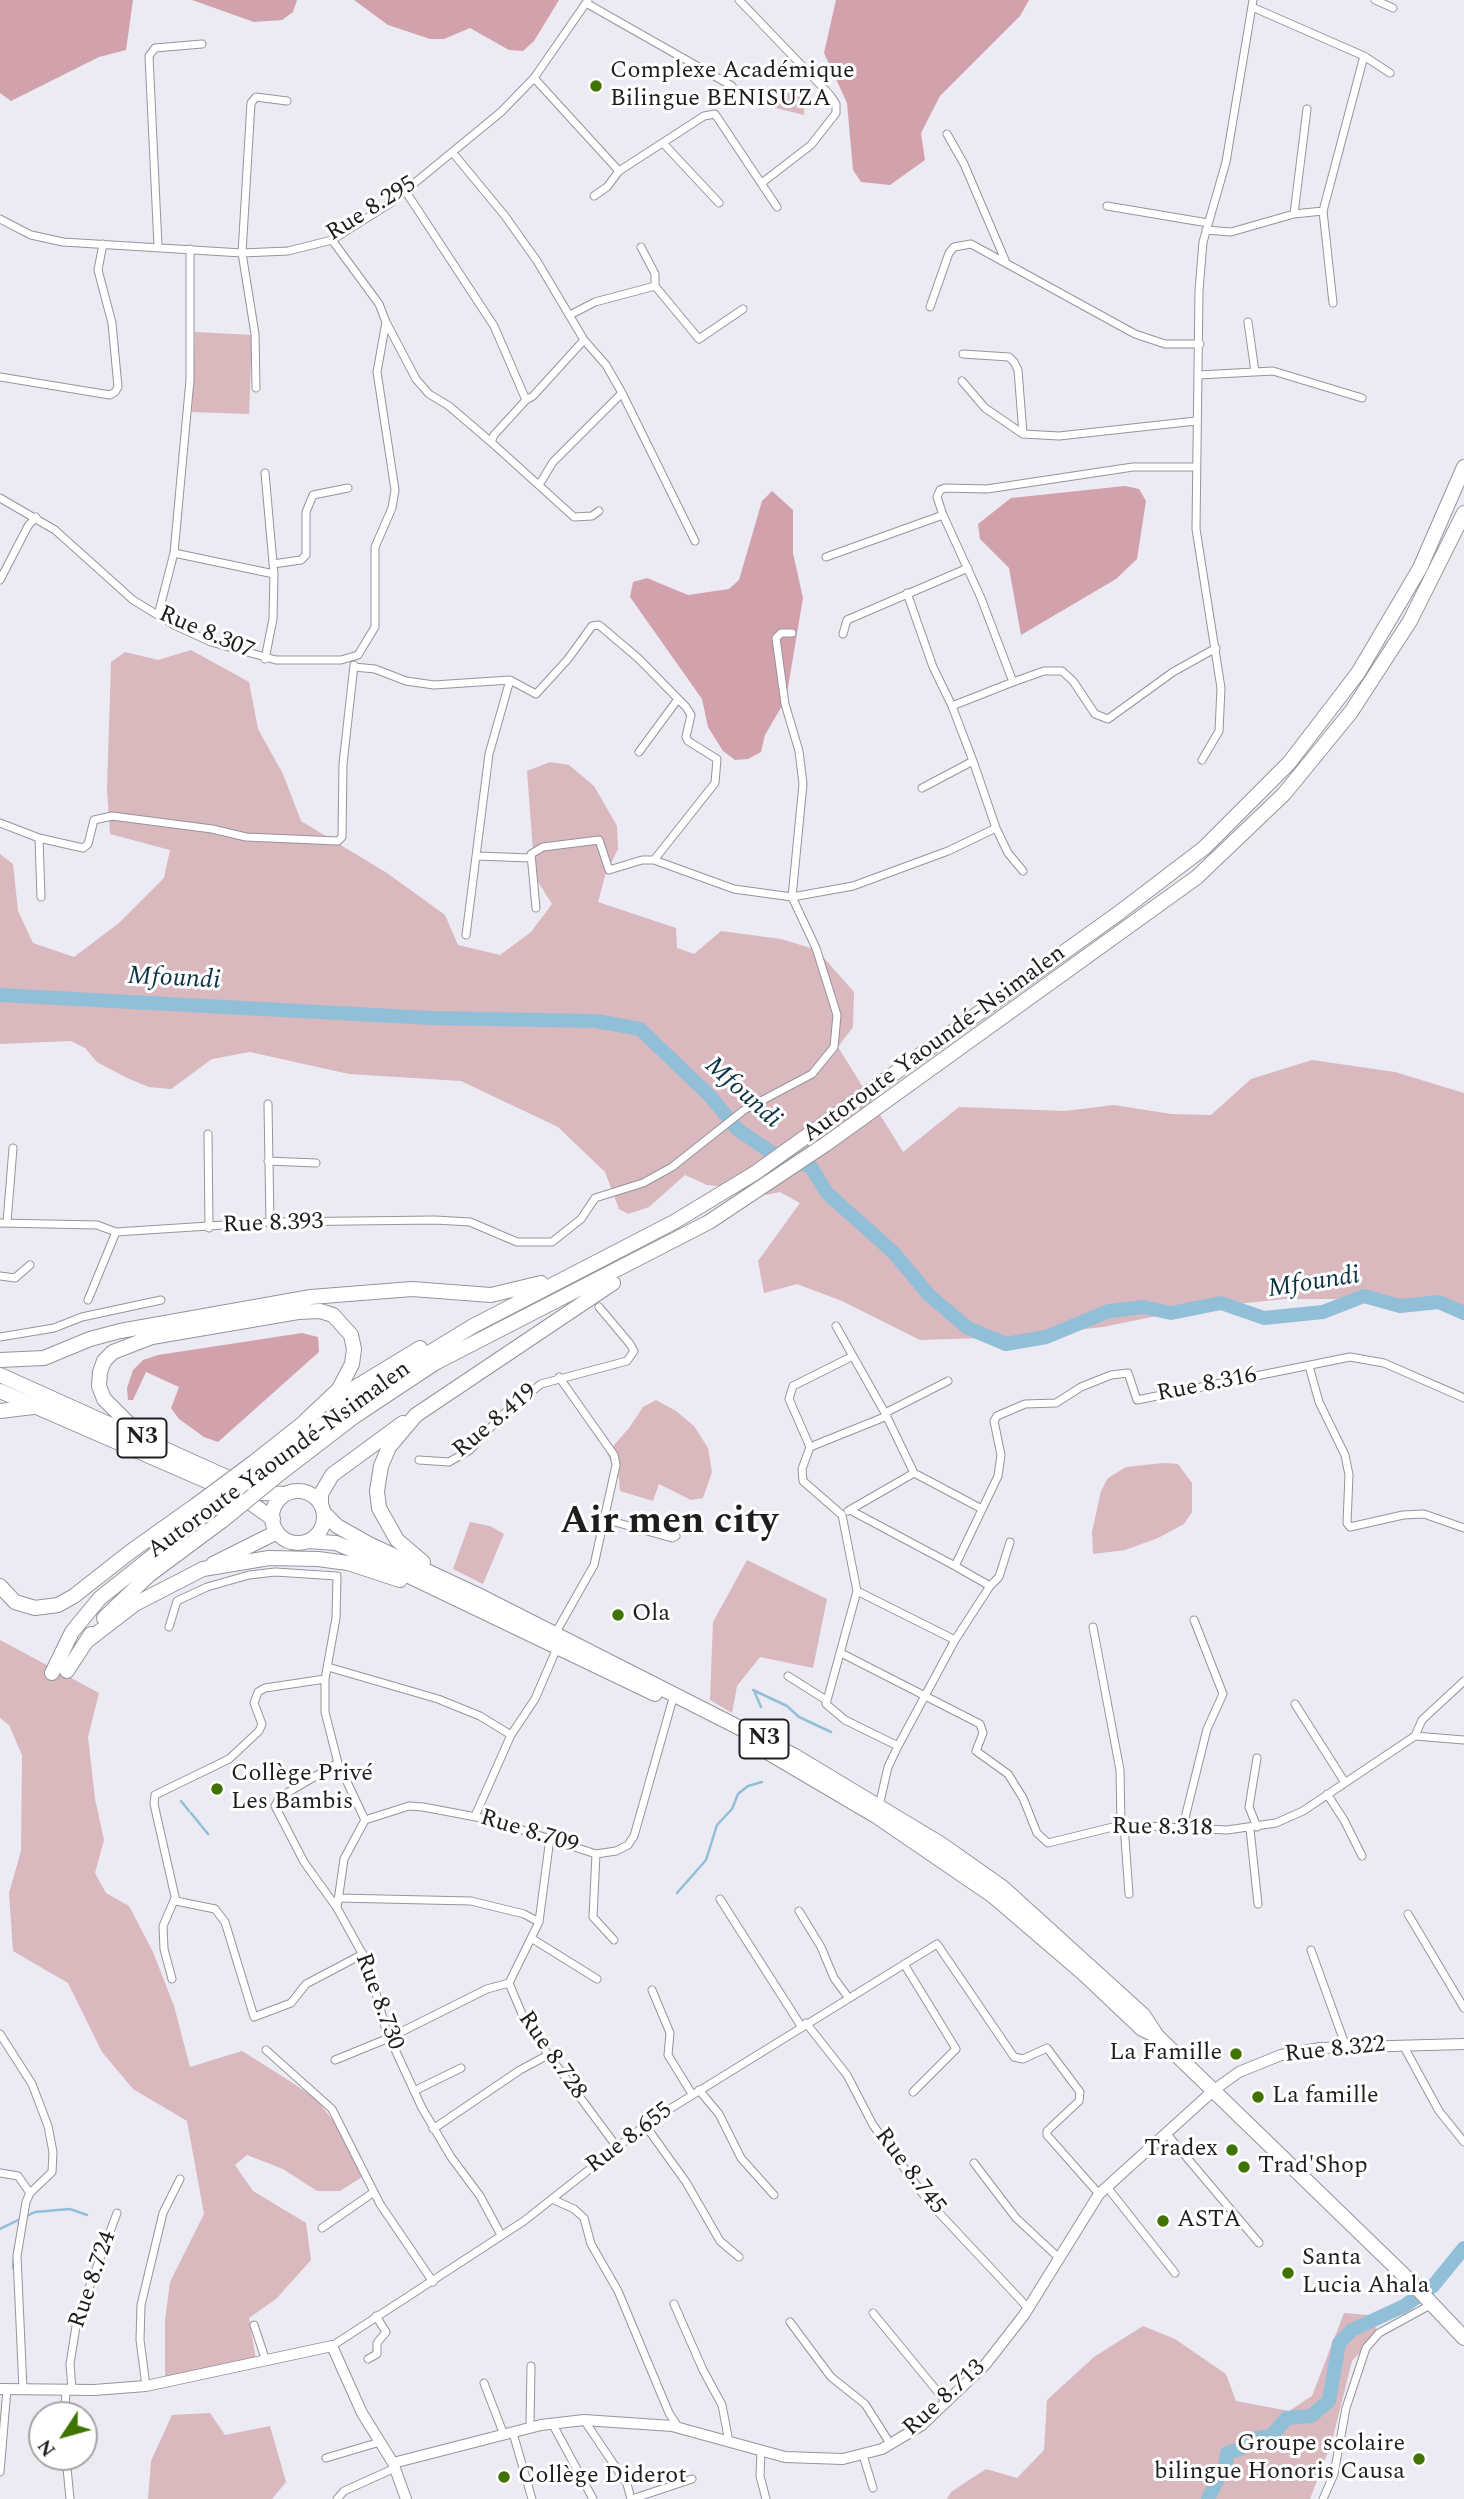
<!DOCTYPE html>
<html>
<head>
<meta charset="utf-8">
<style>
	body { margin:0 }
	#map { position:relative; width:1464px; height:2499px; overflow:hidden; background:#eceaf3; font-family:Spectral,serif }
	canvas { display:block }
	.north { position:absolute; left:28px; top:2401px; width:70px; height:70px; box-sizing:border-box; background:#fff; border:2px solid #a5a5a6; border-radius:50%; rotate:234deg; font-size:19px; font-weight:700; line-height:28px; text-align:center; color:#1e1d20 }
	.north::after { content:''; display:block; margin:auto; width:24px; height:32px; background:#3f7400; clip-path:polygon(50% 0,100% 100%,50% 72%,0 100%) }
</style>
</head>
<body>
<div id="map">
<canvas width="1464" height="2499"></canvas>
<div class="north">N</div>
</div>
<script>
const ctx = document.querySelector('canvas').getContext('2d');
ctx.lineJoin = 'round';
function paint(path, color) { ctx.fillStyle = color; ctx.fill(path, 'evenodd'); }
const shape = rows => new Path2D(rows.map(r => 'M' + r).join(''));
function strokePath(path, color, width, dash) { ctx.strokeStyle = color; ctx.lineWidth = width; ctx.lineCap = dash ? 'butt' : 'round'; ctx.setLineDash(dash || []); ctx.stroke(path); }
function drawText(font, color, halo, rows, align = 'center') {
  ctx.font = font + ' Spectral,serif'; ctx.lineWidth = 6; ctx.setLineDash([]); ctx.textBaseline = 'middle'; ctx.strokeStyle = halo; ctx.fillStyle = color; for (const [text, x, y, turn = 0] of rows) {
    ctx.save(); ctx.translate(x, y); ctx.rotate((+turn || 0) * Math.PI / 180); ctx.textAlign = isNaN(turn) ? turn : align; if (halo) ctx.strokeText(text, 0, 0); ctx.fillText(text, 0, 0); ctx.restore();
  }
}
const green = shape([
	[773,89,804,97,804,115,768,106],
	[195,332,252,335,249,414,192,412],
	[191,650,249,682,258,729,283,774,301,821,387,873,445,915,458,945,500,955,531,932,552,904,535,877,527,771,550,762,569,765,594,786,617,826,618,849,605,876,598,902,676,928,677,948,694,954,721,931,781,939,817,950,854,992,853,1027,838,1047,903,1152,959,1107,1065,1111,1114,1105,1171,1114,1211,1115,1251,1079,1312,1060,1395,1072,1464,1093,1464,1312,1346,1299,1284,1299,1191,1309,1103,1327,1014,1337,920,1340,842,1301,797,1284,764,1293,758,1261,800,1203,780,1192,766,1195,743,1188,707,1185,685,1175,649,1207,628,1214,619,1209,605,1172,558,1127,461,1081,349,1074,250,1052,212,1059,171,1089,149,1087,127,1078,97,1062,85,1048,71,1041,0,1044,0,854,13,864,18,911,33,943,74,957,119,923,164,878,170,850,110,834,107,789,111,662,125,652,158,660],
	[656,1400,676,1411,694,1426,708,1448,712,1472,703,1498,691,1500,659,1484,653,1501,620,1491,619,1478,607,1453,629,1428,643,1407],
	[1163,1463,1178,1464,1192,1483,1192,1512,1184,1524,1158,1538,1125,1550,1093,1554,1092,1532,1101,1491,1108,1478,1126,1467],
	[470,1522,490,1526,504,1534,483,1584,453,1569],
	[747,1560,827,1599,813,1668,760,1657,737,1686,732,1713,710,1700,713,1622],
	[0,1640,99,1693,88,1737,95,1799,104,1840,95,1873,106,1893,129,1906,153,1952,174,2006,190,2067,242,2051,285,2078,315,2098,347,2138,362,2177,340,2191,317,2191,283,2169,247,2155,235,2165,253,2191,306,2223,311,2260,276,2299,249,2318,256,2360,165,2382,165,2320,170,2282,204,2214,187,2121,133,2089,102,2052,68,1983,13,1951,9,1893,21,1851,22,1755,9,1725,0,1718],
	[1344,2313,1368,2315,1379,2333,1352,2361,1332,2441,1310,2499,947,2499,951,2492,986,2469,1017,2478,1044,2450,1047,2400,1094,2357,1143,2326,1175,2339,1226,2374,1236,2401,1289,2411,1312,2396],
	[210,2413,225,2435,270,2426,286,2482,272,2499,148,2499,151,2461,172,2415]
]);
const forest = shape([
	[0,0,133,0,126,50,99,57,11,101,0,93],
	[192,0,297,0,293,12,282,20,254,22],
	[354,0,559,0,534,41,523,51,509,50,470,28,444,39,430,39,388,25],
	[836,0,1029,0,1020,16,940,96,921,133,925,160,890,185,861,182,853,170,847,103,824,53],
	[1125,486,1139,489,1146,501,1137,559,1116,579,1021,635,1009,568,980,539,978,524,1011,498],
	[772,491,793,510,793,553,803,598,786,699,765,735,761,752,748,759,735,760,723,751,708,727,702,699,630,597,633,582,647,578,688,595,729,589,739,580,762,501],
	[302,1333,318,1337,319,1352,218,1442,204,1437,179,1419,171,1408,179,1387,146,1372,133,1400,128,1400,127,1388,133,1370,143,1360,158,1355]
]);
const stream = shape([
	[753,1690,787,1706,799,1717,831,1732],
	[755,1693,761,1707],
	[181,1801,189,1811],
	[191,1813,208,1834],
	[677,1893,706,1860,717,1825,732,1809,738,1794,748,1786,762,1782],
	[0,2229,35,2212,70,2209,87,2215],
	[13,2268,15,2247]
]);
const river = shape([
	[0,995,431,1018,596,1021,640,1029,710,1096,737,1129,769,1151,811,1167,827,1193,894,1253,929,1295,968,1328,1006,1344,1046,1337,1109,1311,1143,1307,1171,1313,1221,1303,1264,1318,1323,1312,1364,1296,1400,1306,1439,1302,1464,1313],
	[1208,2499,1226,2463,1227,2453,1240,2449,1244,2440,1271,2436,1287,2418,1311,2416,1329,2401,1339,2343,1352,2330,1404,2306,1433,2286,1464,2248]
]);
const street = shape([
	[739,0,830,95,836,104,836,113,811,145,763,182],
	[1375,0,1393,8],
	[586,3,732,86],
	[1252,7,1364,56,1390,73],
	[534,78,619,171,704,116,715,114,777,207],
	[947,134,964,164,1005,260],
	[663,143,719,203],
	[406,192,494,326,526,400,533,396,584,340,537,261,505,216,453,153],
	[594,196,607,187,619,171],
	[1107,206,1208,223],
	[1294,214,1307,109],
	[0,219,31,235,63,242,242,253,288,251,332,240,389,204,501,112,534,78,588,0],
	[1206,230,1231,232,1294,214,1323,211],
	[158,246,149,56,155,48,202,44],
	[641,247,655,274,655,286],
	[1333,303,1323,211,1364,56],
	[930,307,949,253,954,247,971,244,1135,334,1165,344,1200,344],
	[570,315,595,302,655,286,699,339,743,309],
	[386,322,416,379,429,394,449,406,491,442],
	[1248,322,1255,372],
	[584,340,606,365,622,393,695,541],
	[963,354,1009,357,1014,362,1018,370,1023,434],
	[1199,375,1273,371,1362,398],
	[0,377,110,395,115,392,118,387,112,323,98,270,103,244],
	[962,381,985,408,1023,434,1059,436,1196,421],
	[256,388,255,334,242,253,251,103,256,97,287,101],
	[526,400,494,435,491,442,574,517,592,516,599,511],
	[539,485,553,462,622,393],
	[0,498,55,530,133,600,174,625,211,642,276,660,341,660,358,655,375,627,375,547,392,508,395,490,377,372,386,322,379,304,332,240],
	[943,515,937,497,940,490,945,488,987,489,1133,467,1195,467],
	[174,553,274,574],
	[826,557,943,515,981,598,1013,682,952,706,973,761,922,788],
	[273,564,301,560,306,555,306,512,313,495,348,488],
	[0,580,28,526,36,517],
	[907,593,933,667,952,706],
	[158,615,174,553,190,380,190,249],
	[843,634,847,620,968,568],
	[265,659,273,619,274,574,265,473],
	[354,667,375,669,406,681,434,685,510,680,536,694,568,659,592,626,599,625,638,658,686,707,691,715,686,737,688,741,717,759,715,783,654,860],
	[1013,682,1044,671,1062,671,1073,681,1095,714,1108,719,1173,672,1216,648],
	[639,752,678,699],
	[1202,760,1219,731,1221,688,1196,529,1199,291,1203,242,1226,162,1253,0],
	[973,761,996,828,1008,853,1023,871],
	[0,823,39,838],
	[477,856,530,858],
	[41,897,39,838,83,848,88,844,94,820,112,816,212,829,246,837,338,841,342,837,343,764,354,665],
	[536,908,531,854,543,847,599,840,609,870,642,860,654,860,734,889,792,897,803,784,799,751,785,704,776,638,781,633,792,633],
	[466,935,489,754,510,680],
	[268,1104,270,1222],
	[208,1134,209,1228],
	[268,1161,316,1163],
	[7,1222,13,1148],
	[0,1223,97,1225,116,1232,270,1222,435,1220,470,1222,517,1242,552,1242,581,1219,595,1198,643,1183,672,1167,744,1110,812,1074,834,1047,837,1015,833,1002,816,948,792,897,853,886,948,851,996,828],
	[0,1276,15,1278,30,1265],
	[88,1300,116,1232],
	[836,1326,885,1413,914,1473,982,1509],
	[0,1337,54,1328,82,1317,161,1300],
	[853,1356,793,1386,789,1399,810,1447,802,1469,803,1481,842,1515,857,1591,826,1704,845,1720,898,1746],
	[1309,1366,1319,1402,1345,1455,1349,1475,1347,1523,1350,1527,1403,1515,1424,1514,1464,1528],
	[885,1413,948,1381],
	[810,1447,887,1416],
	[419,1460,449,1462,470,1450,502,1415,541,1384,627,1361,634,1351,630,1344,599,1307],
	[850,1510,955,1566],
	[848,1511,914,1473],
	[604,1519,672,1538,676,1536],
	[990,1586,999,1577,1010,1542],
	[857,1591,955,1640],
	[169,1627,177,1601,207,1587,249,1575,275,1572,337,1576,336,1618,325,1679,325,1712,338,1763,365,1820,344,1859,337,1908,368,1964,386,2030,422,2108,451,2157,480,2196,501,2235],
	[1093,1627,1120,1770,1121,1825],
	[555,1634,594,1565,616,1465,614,1455,559,1377],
	[841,1653,980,1724,983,1733,976,1751,1008,1774,1023,1798,1037,1833,1048,1843,1121,1825,1227,1830,1276,1823,1303,1811,1415,1736,1464,1740],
	[328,1667,438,1699,480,1716,511,1735],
	[788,1676,826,1700],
	[325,1679,265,1688,258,1692,254,1703,262,1724,259,1731,229,1759,155,1795,154,1804,176,1901,215,1909,225,1922,254,2017,291,2003,306,1984,363,1954],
	[1295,1704,1344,1781],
	[1415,1736,1422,1720,1464,1681],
	[1327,1794,1344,1820,1362,1856],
	[879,1806,888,1767,898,1746,955,1640,990,1586,955,1566,998,1476,1001,1455,994,1421,997,1416,1025,1404,1056,1403,1081,1387,1111,1375,1128,1373,1137,1400,1350,1357,1384,1363,1464,1398],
	[475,1816,511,1735,535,1699,557,1648],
	[365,1820,409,1806,423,1807,492,1820,596,1854,616,1851,628,1845,634,1836,672,1702],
	[1124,1825,1129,1894],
	[1183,1826,1207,1729,1223,1694,1194,1620],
	[1257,1827,1249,1807,1257,1758],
	[1250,1829,1258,1904],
	[550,1838,539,1922,509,1983,527,2026,617,2147],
	[596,1854,593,1917,614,1940],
	[338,1898,471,1901,524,1914,539,1922],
	[720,1899,801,2026],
	[337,1908,304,1862,275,1806,280,1797,338,1763],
	[799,1911,821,1947,834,1978,848,1997],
	[1408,1914,1464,2008],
	[531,1938,597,1979],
	[1311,1950,1346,2047],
	[904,1964,956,2049,913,2092],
	[172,1979,164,1949,163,1926,175,1898],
	[652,1990,670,2033,668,2055,692,2094],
	[806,2023,847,2075,873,2125,928,2201,1029,2309],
	[0,2034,32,2084,48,2126,53,2152,52,2172,30,2193],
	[1403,2045,1439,2111,1464,2142],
	[266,2050,332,2109,380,2204,433,2282],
	[335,2060,389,2038,487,1989,509,1983],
	[699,2090,719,2114,741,2158,774,2195],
	[414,2091,461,2068],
	[645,2125,686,2182,720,2241,739,2257],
	[433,2129,520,2070,548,2055],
	[1166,2133,1259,2243],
	[974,2163,1016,2218,1059,2258],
	[0,2173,18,2176,30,2193,26,2202,17,2256,23,2389],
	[1107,2187,1175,2273],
	[552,2199,574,2209,584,2218,591,2244,618,2291,669,2413,678,2427],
	[322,2228,374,2192],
	[674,2304,703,2370,722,2405,729,2442],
	[873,2313,947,2403],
	[790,2322,831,2377,865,2404,891,2445],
	[254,2325,266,2361],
	[332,2346,524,2221,652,2120,937,1944,1014,2057,1023,2059,1047,2048,1080,2092,1079,2101,1047,2131,1047,2135,1099,2194],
	[368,2359,377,2354,377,2343,386,2332,376,2316],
	[484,2383,504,2435],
	[146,2386,140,2340,141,2305,163,2213,180,2179],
	[72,2389,70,2364,77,2320,117,2213],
	[65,2415,66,2389],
	[584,2420,627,2484,631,2499],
	[552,2423,593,2499],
	[530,2427,531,2366],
	[513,2433,532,2499],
	[761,2451,760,2476,766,2499],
	[863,2455,873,2488],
	[66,2457,70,2499],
	[326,2458,380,2442],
	[0,2472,7,2389],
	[337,2499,344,2491,395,2468],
	[632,2499,692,2479],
	[1323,2499,1334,2474,1346,2408,1366,2348,1379,2333,1432,2304]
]);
const secondary = shape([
	[0,2389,94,2390,146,2386,332,2346,362,2413,393,2463,406,2499],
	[393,2463,541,2425,584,2420,672,2426,785,2457,843,2459,882,2449,922,2425,985,2365,1024,2315,1099,2194,1214,2090,1239,2072,1281,2055,1320,2048,1464,2044]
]);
const highway = shape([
	[0,1360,44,1358,90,1339,120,1331,311,1297,412,1289,491,1295,541,1283],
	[0,1375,262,1493,286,1494],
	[0,1391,241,1496,273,1519],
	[336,1399,420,1348],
	[0,1411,33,1407],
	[144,1439,104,1399,99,1386,100,1372,104,1361,113,1352,152,1337,298,1312,320,1311,333,1315,351,1335,354,1349,352,1364,339,1389,305,1421],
	[254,1462,311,1417],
	[265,1467,378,1384,473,1326,674,1222,755,1173,1116,915,1204,848,1289,763,1358,673,1420,568,1464,467],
	[278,1475,355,1416,435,1363,709,1222,826,1144,1197,877,1284,794,1351,712,1410,621,1464,513],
	'272 1517a26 26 0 1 1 52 0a26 26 0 1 1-52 0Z',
	[321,1505,321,1494,332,1475,403,1423],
	[324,1513,337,1526,369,1544,478,1595,795,1756,941,1844,1002,1887,1143,2015,1157,2036,1413,2284,1464,2338],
	[308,1541,336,1543,365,1555,655,1694],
	[423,1562,397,1540,379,1508,377,1491,381,1466,389,1447,416,1415,613,1283],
	[213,1564,277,1532],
	[0,1586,15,1602,35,1608,58,1605,74,1596,130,1552,196,1505],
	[104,1618,149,1575,223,1520],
	[87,1641,135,1604,203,1569,269,1558,318,1559,348,1563,400,1580],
	[67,1671,91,1634],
	[52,1673,72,1632,100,1598,208,1512],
	[757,1746,876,1816,993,1896,1084,1974,1142,2029,1155,2035]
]);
const highwayBridge = shape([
	[196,1505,254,1462],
	[208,1512,265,1467],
	[223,1520,278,1475]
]);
const markers = [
	[596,86,7,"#3f7400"],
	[618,1615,7,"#3f7400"],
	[217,1789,7,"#3f7400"],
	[1236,2054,7,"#3f7400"],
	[1258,2097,7,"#3f7400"],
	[1232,2150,7,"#3f7400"],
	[1244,2167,7,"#3f7400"],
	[1163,2221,7,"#3f7400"],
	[1288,2273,7,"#3f7400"],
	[1419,2459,7,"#3f7400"],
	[504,2477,7,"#3f7400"]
];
const shields = [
	[142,1438,49],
	[764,1739,49]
];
const shieldNames = [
	["N3",142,1438],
	["N3",764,1739]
];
const poiNames = [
	["Complexe Académique",610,72],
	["Bilingue BENISUZA",610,100],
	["Ola",632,1615],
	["Collège Privé",231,1775],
	["Les Bambis",231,1803],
	["La Famille",1222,2054,"right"],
	["La famille",1272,2097],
	["Tradex",1218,2150,"right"],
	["Trad'Shop",1258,2167],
	["ASTA",1177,2221],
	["Santa",1302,2259],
	["Lucia Ahala",1302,2287],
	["Groupe scolaire",1405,2445,"right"],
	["bilingue Honoris Causa",1405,2473,"right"],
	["Collège Diderot",518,2477]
];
const streetNames = [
	["Rue 8.295",372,210,-32],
	["Rue 8.307",206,634,23],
	["Autoroute Yaoundé-Nsimalen",935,1045,-36],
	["Rue 8.393",273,1225,-2],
	["Rue 8.316",1207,1386,-11],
	["Rue 8.419",496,1422,-40],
	["Autoroute Yaoundé-Nsimalen",280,1461,-36],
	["Rue 8.318",1162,1829,1],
	["Rue 8.709",529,1833,17],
	["Rue 8.730",378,2002,70],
	["Rue 8.322",1335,2051,-6],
	["Rue 8.728",551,2056,55],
	["Rue 8.655",630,2139,-37],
	["Rue 8.745",909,2172,53],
	["Rue 8.724",94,2280,-71],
	["Rue 8.713",945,2399,-42]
];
const waterNames = [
	["Mfoundi",174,980,3],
	["Mfoundi",742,1094,42],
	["Mfoundi",1314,1284,-9]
];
const townNames = [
	["Air men city",669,1525]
];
paint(green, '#d9b8be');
paint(forest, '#d2a2ac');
strokePath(stream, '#92bfd8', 2.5);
strokePath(river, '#92bfd8', 14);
strokePath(street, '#96949c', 9);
strokePath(secondary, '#96949c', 12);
strokePath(highway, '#96949c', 16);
strokePath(street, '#fff', 7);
strokePath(secondary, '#fff', 10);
strokePath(highway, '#fff', 14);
strokePath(highwayBridge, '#96949c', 16, []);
strokePath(highwayBridge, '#fff', 14);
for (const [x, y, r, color] of markers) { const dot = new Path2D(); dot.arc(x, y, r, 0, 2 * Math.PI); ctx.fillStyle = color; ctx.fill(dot); strokePath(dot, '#fff', 2.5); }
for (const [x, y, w] of shields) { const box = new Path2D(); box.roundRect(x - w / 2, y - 19.5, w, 39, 5); ctx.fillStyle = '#fff'; ctx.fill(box); strokePath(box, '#1e1d20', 2); }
drawText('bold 23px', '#1e1d20', null, shieldNames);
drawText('24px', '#1e1d20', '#fff', poiNames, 'left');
drawText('24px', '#1e1d20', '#fff', streetNames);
drawText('italic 26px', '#0b3345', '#fff', waterNames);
drawText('bold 38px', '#1e1d20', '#fff', townNames);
</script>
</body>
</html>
